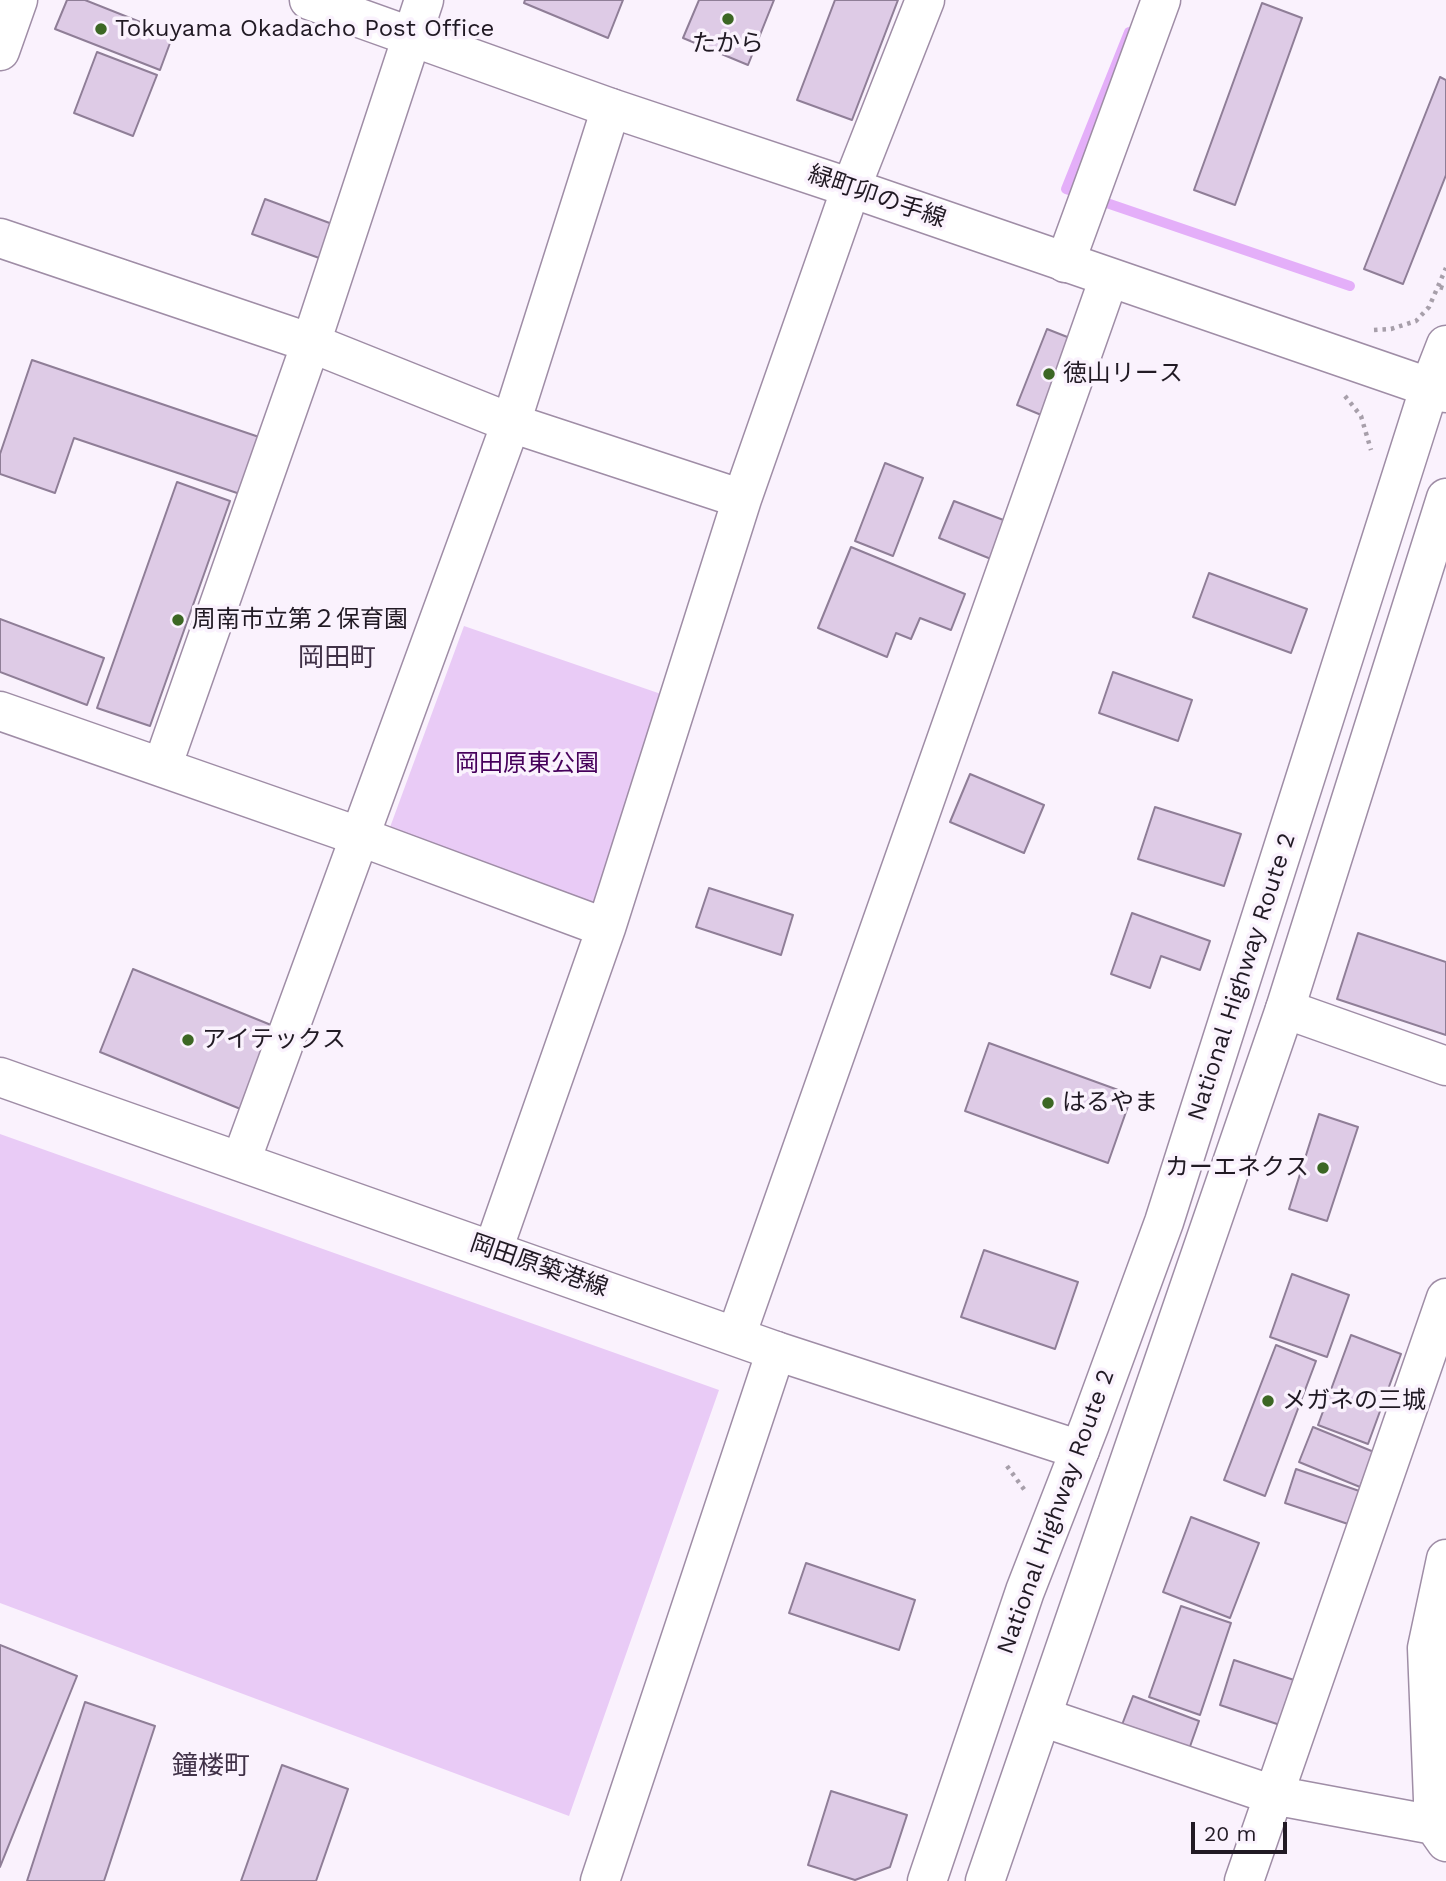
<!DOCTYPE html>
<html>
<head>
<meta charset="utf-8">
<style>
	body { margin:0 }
	#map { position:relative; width:1446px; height:1881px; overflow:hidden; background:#faf2fd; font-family:"Work Sans",sans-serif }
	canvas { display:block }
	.scale { position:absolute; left:1191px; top:1822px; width:96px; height:32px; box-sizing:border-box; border:4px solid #211a24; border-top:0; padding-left:9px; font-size:21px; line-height:24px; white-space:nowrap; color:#211a24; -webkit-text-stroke:5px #faf2fd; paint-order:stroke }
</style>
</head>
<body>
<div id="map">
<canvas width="1446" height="1881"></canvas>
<div class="scale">20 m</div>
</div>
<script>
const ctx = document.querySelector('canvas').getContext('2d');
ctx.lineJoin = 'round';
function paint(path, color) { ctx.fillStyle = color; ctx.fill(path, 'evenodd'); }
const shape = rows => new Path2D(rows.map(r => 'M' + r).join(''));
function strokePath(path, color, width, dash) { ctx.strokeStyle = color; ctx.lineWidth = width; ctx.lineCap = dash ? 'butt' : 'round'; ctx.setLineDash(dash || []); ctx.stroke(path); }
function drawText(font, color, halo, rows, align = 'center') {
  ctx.font = font + ' "Work Sans","Noto Sans JP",sans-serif'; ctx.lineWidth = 7; ctx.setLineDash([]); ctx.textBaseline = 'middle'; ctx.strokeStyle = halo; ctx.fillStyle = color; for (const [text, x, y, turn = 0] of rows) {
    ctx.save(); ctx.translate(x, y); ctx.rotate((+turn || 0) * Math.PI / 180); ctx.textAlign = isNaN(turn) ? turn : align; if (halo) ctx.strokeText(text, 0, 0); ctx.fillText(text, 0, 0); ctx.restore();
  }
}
const green = shape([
	[464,626,661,694,595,905,389,830],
	[0,1134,719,1390,569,1816,0,1603]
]);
const stream = shape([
	[1081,194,1066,189,1129,32],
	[1095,199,1350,286]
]);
const building = shape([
	[67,0,85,0,173,35,160,70,55,29,67,0],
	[525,0,623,0,608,38,524,3,525,0],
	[699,0,774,0,748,65,683,38,699,0],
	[835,0,898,0,852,120,797,100,835,0],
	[1262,3,1302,18,1235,205,1194,190,1262,3],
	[97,52,157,75,133,136,74,113,97,52],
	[1440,77,1446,80,1446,175,1403,284,1364,269,1440,77],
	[265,199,335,225,322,259,252,234,265,199],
	[1047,329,1080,342,1051,419,1017,405,1047,329],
	[32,360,262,438,243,495,74,438,55,493,0,474,0,454,32,360],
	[885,463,923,478,893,556,855,541,885,463],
	[177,482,230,501,150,726,97,708,177,482],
	[954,501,1006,521,991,559,939,538,954,501],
	[851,547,965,594,951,630,920,618,911,639,896,633,887,657,818,628,851,547],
	[1209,573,1307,609,1291,653,1193,617,1209,573],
	[0,619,104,658,87,705,0,672,0,619],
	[1113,672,1192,700,1178,741,1099,713,1113,672],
	[970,774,1044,805,1024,853,950,822,970,774],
	[1155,807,1241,834,1224,886,1138,859,1155,807],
	[709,888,793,915,781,955,696,927,709,888],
	[1132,913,1210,941,1200,970,1161,956,1150,988,1111,974,1132,913],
	[1358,933,1446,962,1446,1035,1337,999,1358,933],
	[133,969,276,1027,243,1110,100,1052,133,969],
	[989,1043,1132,1095,1108,1163,965,1111,989,1043],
	[1319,1114,1358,1127,1327,1221,1289,1209,1319,1114],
	[984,1250,1078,1282,1055,1349,961,1317,984,1250],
	[1292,1274,1349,1295,1327,1357,1270,1337,1292,1274],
	[1351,1335,1401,1354,1368,1444,1318,1425,1351,1335],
	[1276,1345,1316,1361,1265,1496,1224,1480,1276,1345],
	[1313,1427,1374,1452,1360,1487,1299,1462,1313,1427],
	[1296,1469,1365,1493,1354,1526,1285,1503,1296,1469],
	[1191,1517,1259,1543,1230,1618,1163,1592,1191,1517],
	[806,1563,915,1600,899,1650,789,1613,806,1563],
	[1181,1606,1231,1623,1200,1715,1149,1697,1181,1606],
	[0,1645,77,1676,0,1867,0,1645],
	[1234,1660,1303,1683,1289,1728,1220,1705,1234,1660],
	[1133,1696,1199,1721,1187,1755,1120,1730,1133,1696],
	[85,1702,155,1726,104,1881,27,1881,85,1702],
	[282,1765,348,1789,316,1881,241,1881,282,1765],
	[831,1791,907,1815,890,1867,855,1880,808,1865,831,1791]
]);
const path = shape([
	[1440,287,1446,289],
	[1374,330,1391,329,1416,321,1429,307,1446,268],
	[1345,396,1361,416,1371,450],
	[1007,1466,1026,1492]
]);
const minor = shape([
	[0,238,311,343,511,423,742,499],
	[1065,263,1161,0],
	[0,711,361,837,606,928],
	[162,767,311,343,424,0],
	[1285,1009,1446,1066],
	[241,1161,511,423,611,108],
	[493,1250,606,928,742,499,851,188,925,0],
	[736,1336,1109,278],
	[1446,1559,1427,1648,1434,1825,1446,1842],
	[1042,1717,1273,1795,1434,1825],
	[600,1881,776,1351],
	[1244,1881,1446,1298]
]);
const tertiary = shape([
	[309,0,611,108,851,188,1446,393],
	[0,51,18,0],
	[0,1077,776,1351,1080,1450]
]);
const trunk = shape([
	[927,1881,1025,1591,1090,1424,1164,1222,1430,386,1446,345],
	[985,1881,1285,1009,1446,498]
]);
const markers = [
	[728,19,7,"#3c6724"],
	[101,29,7,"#3c6724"],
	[1049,374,7,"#3c6724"],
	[178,620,7,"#3c6724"],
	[188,1040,7,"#3c6724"],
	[1048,1103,7,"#3c6724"],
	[1323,1168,7,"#3c6724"],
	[1268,1401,7,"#3c6724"]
];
const poiNames = [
	["Tokuyama Okadacho Post Office",115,29],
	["たから",728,44,"center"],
	["徳山リース",1063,374],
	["周南市立第２保育園",192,620],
	["アイテックス",202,1040],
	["はるやま",1062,1103],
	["カーエネクス",1309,1168,"right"],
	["メガネの三城",1282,1401]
];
const streetNames = [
	["緑町卯の手線",877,197,19],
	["National Highway Route 2",1242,977,-72],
	["岡田原築港線",539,1266,19],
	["National Highway Route 2",1056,1512,-70]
];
const parkNames = [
	["岡田原東公園",527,764]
];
const neighbourhoodNames = [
	["岡田町",337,658],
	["鐘楼町",211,1766]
];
paint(green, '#e9cbf6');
strokePath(stream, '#e4aff9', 10);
paint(building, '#decbe6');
strokePath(building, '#8f7e97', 2);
strokePath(minor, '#9f8da6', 41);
strokePath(tertiary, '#9f8da6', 41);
strokePath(trunk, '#9f8da6', 41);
strokePath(path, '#a79faa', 4.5, [3.5, 5]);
strokePath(minor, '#fff', 38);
strokePath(tertiary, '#fff', 38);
strokePath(trunk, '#fff', 38);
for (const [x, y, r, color] of markers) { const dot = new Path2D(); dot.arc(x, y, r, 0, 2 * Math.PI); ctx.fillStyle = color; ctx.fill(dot); strokePath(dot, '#faf2fd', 2.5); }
drawText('24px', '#211a24', '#faf2fd', poiNames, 'left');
drawText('24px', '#211a24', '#faf2fd', streetNames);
drawText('24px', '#46005b', '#faf2fd', parkNames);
drawText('26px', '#403147', '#faf2fd', neighbourhoodNames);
</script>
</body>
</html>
